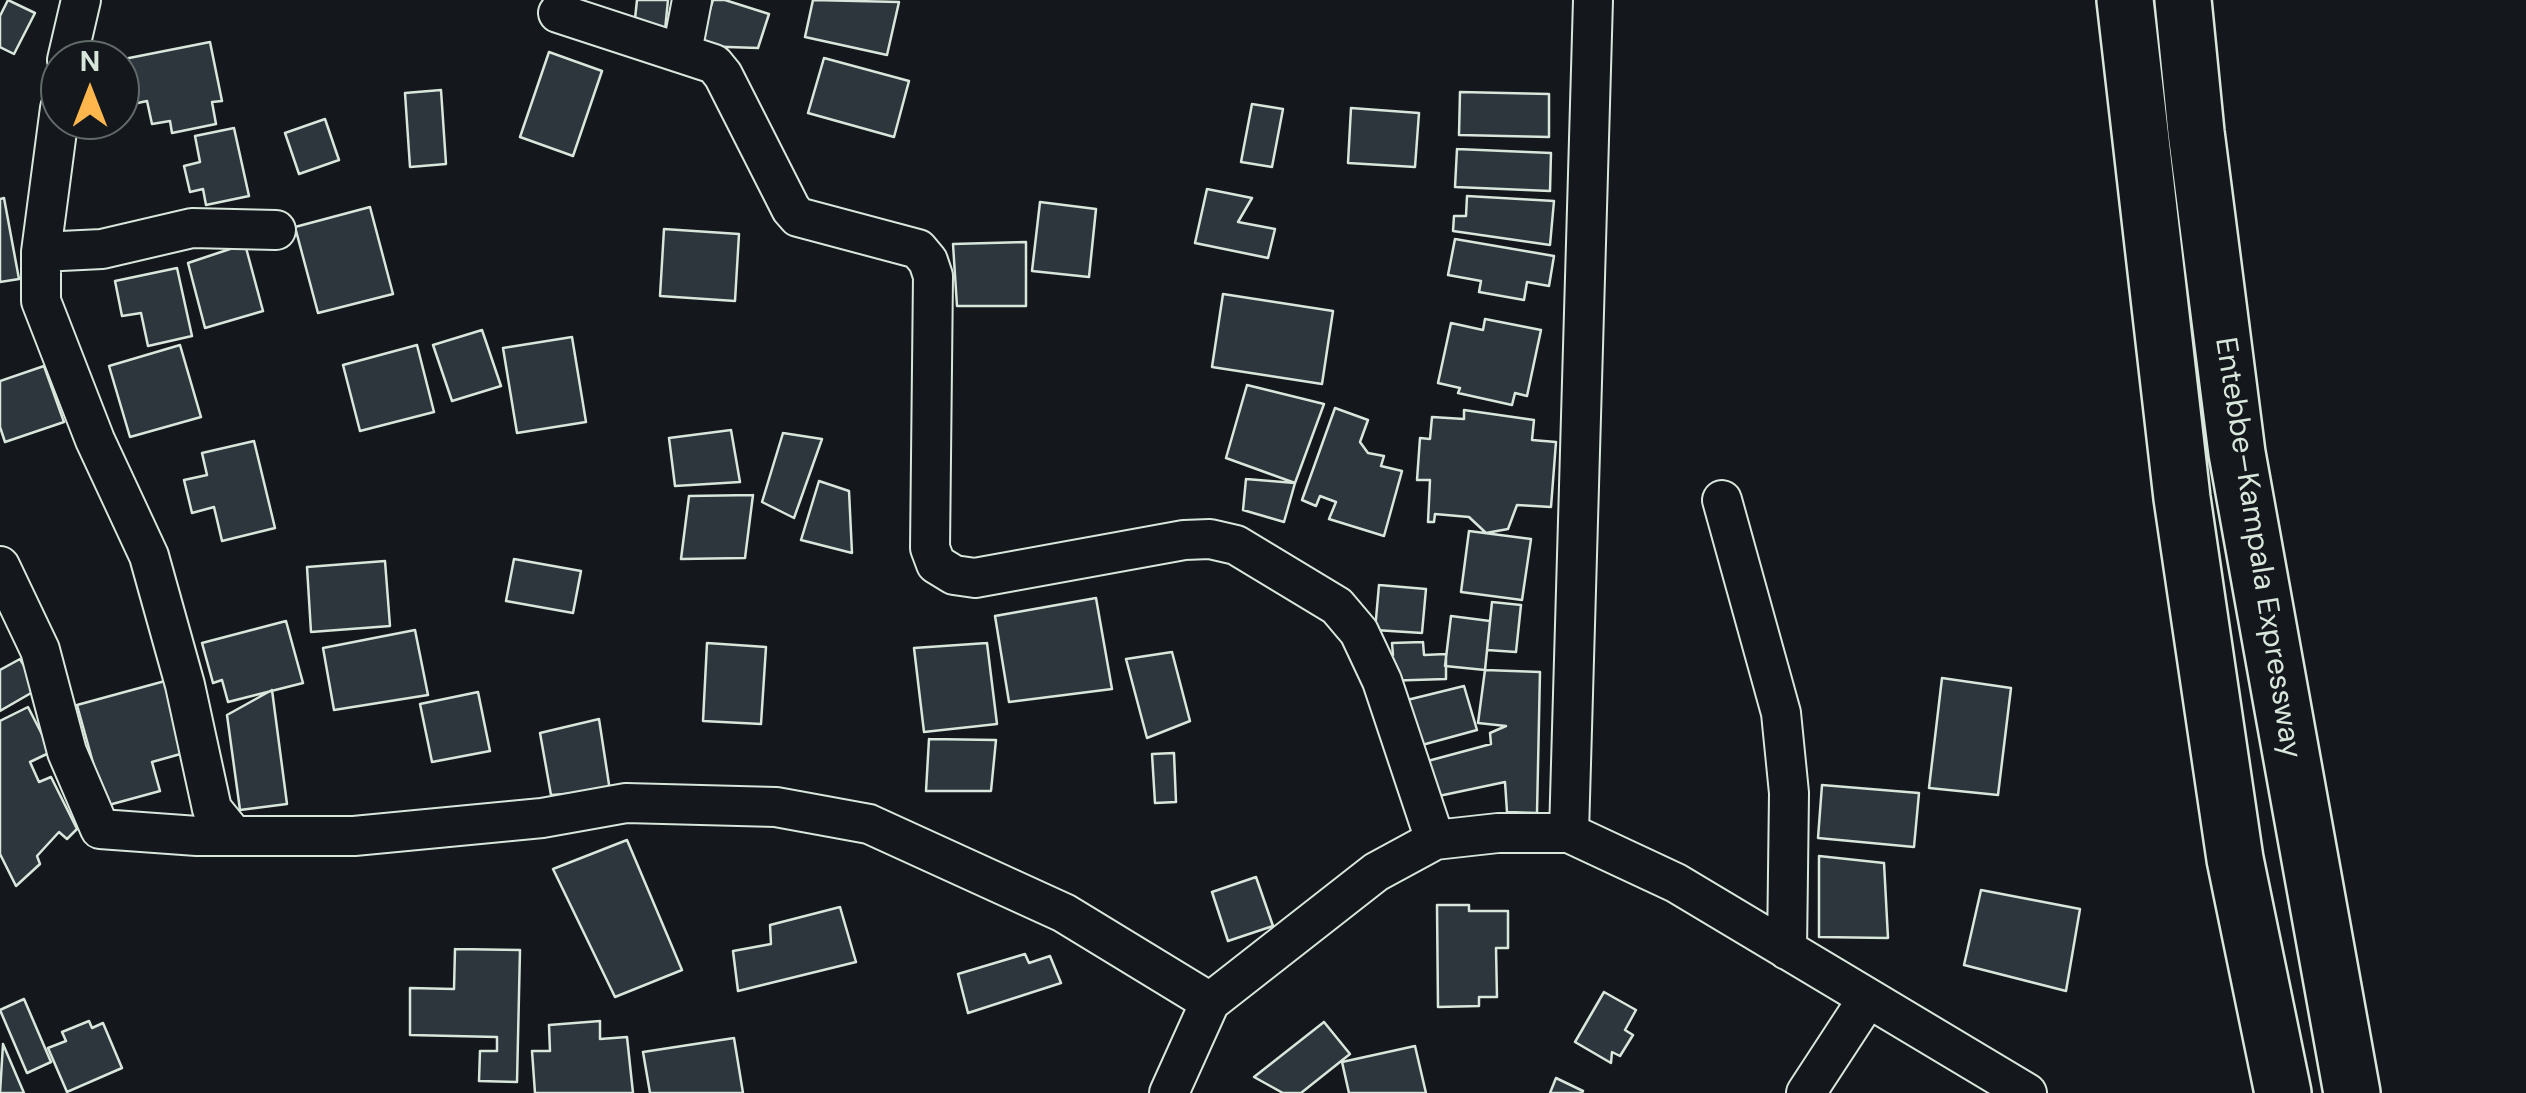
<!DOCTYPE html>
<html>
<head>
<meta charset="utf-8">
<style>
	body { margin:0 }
	#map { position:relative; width:2526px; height:1093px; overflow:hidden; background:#14181c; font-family:"DM Sans",sans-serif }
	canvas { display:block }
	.north { position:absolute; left:40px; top:40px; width:100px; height:100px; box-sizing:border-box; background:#14181c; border:2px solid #626a69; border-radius:50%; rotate:0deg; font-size:28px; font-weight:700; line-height:40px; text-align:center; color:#d8e6dc }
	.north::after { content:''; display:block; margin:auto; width:35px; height:45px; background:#ffb74d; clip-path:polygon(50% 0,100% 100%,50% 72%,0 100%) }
</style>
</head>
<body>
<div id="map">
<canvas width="2526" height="1093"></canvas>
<div class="north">N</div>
</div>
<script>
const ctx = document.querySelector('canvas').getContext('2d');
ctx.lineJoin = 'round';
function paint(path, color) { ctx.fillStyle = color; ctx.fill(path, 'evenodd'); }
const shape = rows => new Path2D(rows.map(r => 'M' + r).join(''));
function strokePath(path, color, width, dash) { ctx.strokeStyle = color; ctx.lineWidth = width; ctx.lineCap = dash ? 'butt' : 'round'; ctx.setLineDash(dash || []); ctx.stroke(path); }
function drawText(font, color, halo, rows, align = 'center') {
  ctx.font = font + ' "DM Sans",sans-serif'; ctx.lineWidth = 8; ctx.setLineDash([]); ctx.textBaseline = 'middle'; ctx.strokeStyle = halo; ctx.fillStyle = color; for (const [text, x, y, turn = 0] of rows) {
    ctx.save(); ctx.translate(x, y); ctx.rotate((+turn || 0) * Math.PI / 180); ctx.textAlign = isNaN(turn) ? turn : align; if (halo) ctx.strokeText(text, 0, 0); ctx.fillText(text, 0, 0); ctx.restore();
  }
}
const building = shape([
	[8,0,35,13,14,54,0,47,0,16,8,0],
	[637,0,668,0,665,30,634,28,637,0],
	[713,0,725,0,769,14,758,48,698,46,713,0],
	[813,0,899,2,887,55,805,37,813,0],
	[210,42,222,101,212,102,216,124,172,133,170,121,152,124,147,101,124,106,119,60,210,42],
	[549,52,602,71,573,156,520,137,549,52],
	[824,58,909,81,894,137,808,113,824,58],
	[441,90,446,164,410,167,405,93,441,90],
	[1460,92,1549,94,1549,137,1459,135,1460,92],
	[1252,104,1283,109,1272,167,1241,162,1252,104],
	[1351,108,1419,113,1415,167,1348,163,1351,108],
	[325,119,339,160,299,174,285,133,325,119],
	[234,128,249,196,206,205,203,189,190,192,184,166,200,162,195,136,234,128],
	[1457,149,1551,153,1550,191,1455,187,1457,149],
	[1207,189,1252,198,1238,222,1275,229,1268,258,1195,243,1207,189],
	[1467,196,1554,201,1550,245,1453,231,1454,216,1466,216,1467,196],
	[4,198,19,279,0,282,0,199,4,198],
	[1040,202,1096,209,1089,277,1032,271,1040,202],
	[370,207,393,294,318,313,295,227,370,207],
	[664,229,739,234,735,301,660,296,664,229],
	[1455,239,1554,256,1549,286,1527,282,1524,300,1479,292,1481,281,1448,275,1455,239],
	[1026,242,1026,306,957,306,953,244,1026,242],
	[245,244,263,311,205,328,188,263,245,244],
	[177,268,192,336,148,346,141,313,122,316,115,281,177,268],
	[1223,294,1333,311,1322,384,1212,367,1223,294],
	[1485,319,1541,330,1527,396,1515,393,1512,405,1458,393,1460,388,1438,383,1451,323,1483,330,1485,319],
	[482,330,501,386,452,401,433,345,482,330],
	[572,337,586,422,517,433,503,348,572,337],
	[180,345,201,417,130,437,109,366,180,345],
	[417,345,434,412,360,431,343,365,417,345],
	[44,366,64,422,5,442,0,427,0,381,44,366],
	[1247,385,1324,404,1295,483,1226,458,1247,385],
	[1335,408,1368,420,1360,442,1368,453,1384,456,1381,466,1402,471,1384,536,1329,519,1336,502,1320,496,1316,506,1302,500,1335,408],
	[1464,410,1534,420,1532,440,1556,442,1551,507,1517,505,1508,529,1486,533,1469,517,1435,514,1434,522,1428,522,1430,480,1417,480,1420,438,1430,439,1432,417,1464,419,1464,410],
	[731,430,740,482,675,486,669,438,731,430],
	[783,433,822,439,794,518,762,502,783,433],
	[254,441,275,528,222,541,214,507,192,513,184,480,207,475,202,453,254,441],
	[1246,479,1295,483,1284,522,1243,510,1246,479],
	[819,481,849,491,852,553,801,540,819,481],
	[753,495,745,558,681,559,689,496,753,495],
	[1469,531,1531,539,1522,600,1461,592,1469,531],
	[514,559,581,571,573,613,506,601,514,559],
	[385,561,390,626,311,632,307,567,385,561],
	[1379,585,1426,589,1422,633,1375,630,1379,585],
	[1096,598,1112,689,1009,702,995,616,1096,598],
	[1492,602,1521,605,1516,652,1487,650,1492,602],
	[1451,616,1490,621,1485,670,1445,666,1451,616],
	[286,621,303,683,228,702,222,680,213,683,202,643,286,621],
	[415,630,428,695,334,710,323,648,415,630],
	[1423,642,1424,655,1446,654,1446,679,1382,681,1382,656,1393,655,1392,643,1423,642],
	[707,643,766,647,761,724,703,721,707,643],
	[987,643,997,724,924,732,914,648,987,643],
	[1172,652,1190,721,1147,738,1126,659,1172,652],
	[20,659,38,689,0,711,0,670,20,659],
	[1485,670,1540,672,1537,813,1507,812,1505,782,1434,797,1424,762,1491,744,1490,733,1506,726,1478,723,1485,670],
	[1942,678,2011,688,1998,795,1929,788,1942,678],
	[165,681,184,753,152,762,160,791,105,806,77,705,165,681],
	[1464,686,1477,730,1411,748,1399,702,1464,686],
	[272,690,287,804,240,810,227,715,272,690],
	[478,692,490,751,432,762,420,704,478,692],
	[28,707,51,752,30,762,39,782,51,777,77,829,67,839,59,832,37,856,40,864,16,886,0,854,0,721,28,707],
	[599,719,610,791,551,795,540,733,599,719],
	[929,739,996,740,991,791,926,791,929,739],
	[1174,753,1176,802,1155,803,1152,754,1174,753],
	[1822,785,1919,793,1914,847,1818,838,1822,785],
	[627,840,682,970,615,997,553,869,627,840],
	[1819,856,1884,863,1888,938,1819,937,1819,856],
	[1256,877,1273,926,1228,941,1212,892,1256,877],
	[1981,890,2080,909,2066,991,1964,965,1981,890],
	[1437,905,1469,905,1469,911,1508,911,1508,948,1496,948,1497,997,1479,997,1479,1006,1438,1007,1437,905],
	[840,907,856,962,738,991,733,951,771,944,770,925,840,907],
	[455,949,520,950,517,1082,479,1081,480,1051,497,1051,497,1037,410,1035,410,988,454,989,455,949],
	[1025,954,1029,963,1050,956,1061,983,968,1013,958,974,1025,954],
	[1604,992,1636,1010,1625,1030,1633,1035,1620,1056,1612,1052,1611,1063,1575,1042,1604,992],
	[24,999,51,1062,27,1073,0,1010,24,999],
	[89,1021,92,1028,103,1023,122,1068,67,1092,48,1048,66,1041,62,1032,89,1021],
	[600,1021,600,1039,627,1037,633,1093,535,1093,532,1051,550,1051,549,1025,600,1021],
	[1324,1022,1350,1054,1301,1093,1283,1093,1254,1077,1324,1022],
	[734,1038,743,1093,650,1093,643,1052,734,1038],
	[3,1044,24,1093,0,1093,3,1044],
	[1415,1046,1426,1093,1349,1093,1342,1062,1415,1046],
	[1556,1078,1583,1091,1582,1093,1550,1093,1556,1078]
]);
const street = shape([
	[558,13,714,64,723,75,791,209,798,217,918,249,928,261,933,276,930,548,936,564,954,575,975,578,1184,540,1210,539,1236,545,1337,606,1359,632,1382,681,1435,840],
	[682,52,692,0],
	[67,60,81,0],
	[60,108,41,252,41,301,95,440,149,556,185,685,212,809,234,836],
	[41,252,102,249,192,228,276,230],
	[1722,500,1781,713,1789,793,1787,950],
	[0,566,40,650,67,752,100,829,197,836,354,836,542,818,626,803,776,807,869,824,1064,913,1210,1002],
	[1569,833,1593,0],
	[1169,1093,1210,1002,1376,872,1435,840,1498,833,1569,833,1676,883,2027,1093],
	[1806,1093,1868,998]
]);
const highway = shape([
	[2125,0,2182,498,2235,859,2283,1093],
	[2183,0,2196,132,2237,453,2352,1093]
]);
const streetNames = [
	["Entebbe–Kampala Expressway",2257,548,81]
];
paint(building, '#2c363c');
strokePath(building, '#d8e6dc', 2.5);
strokePath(street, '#d8e6dc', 42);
strokePath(highway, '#d8e6dc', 60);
strokePath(street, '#14181c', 38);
strokePath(highway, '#14181c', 55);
drawText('30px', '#d8e6dc', '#14181c', streetNames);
</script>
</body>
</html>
